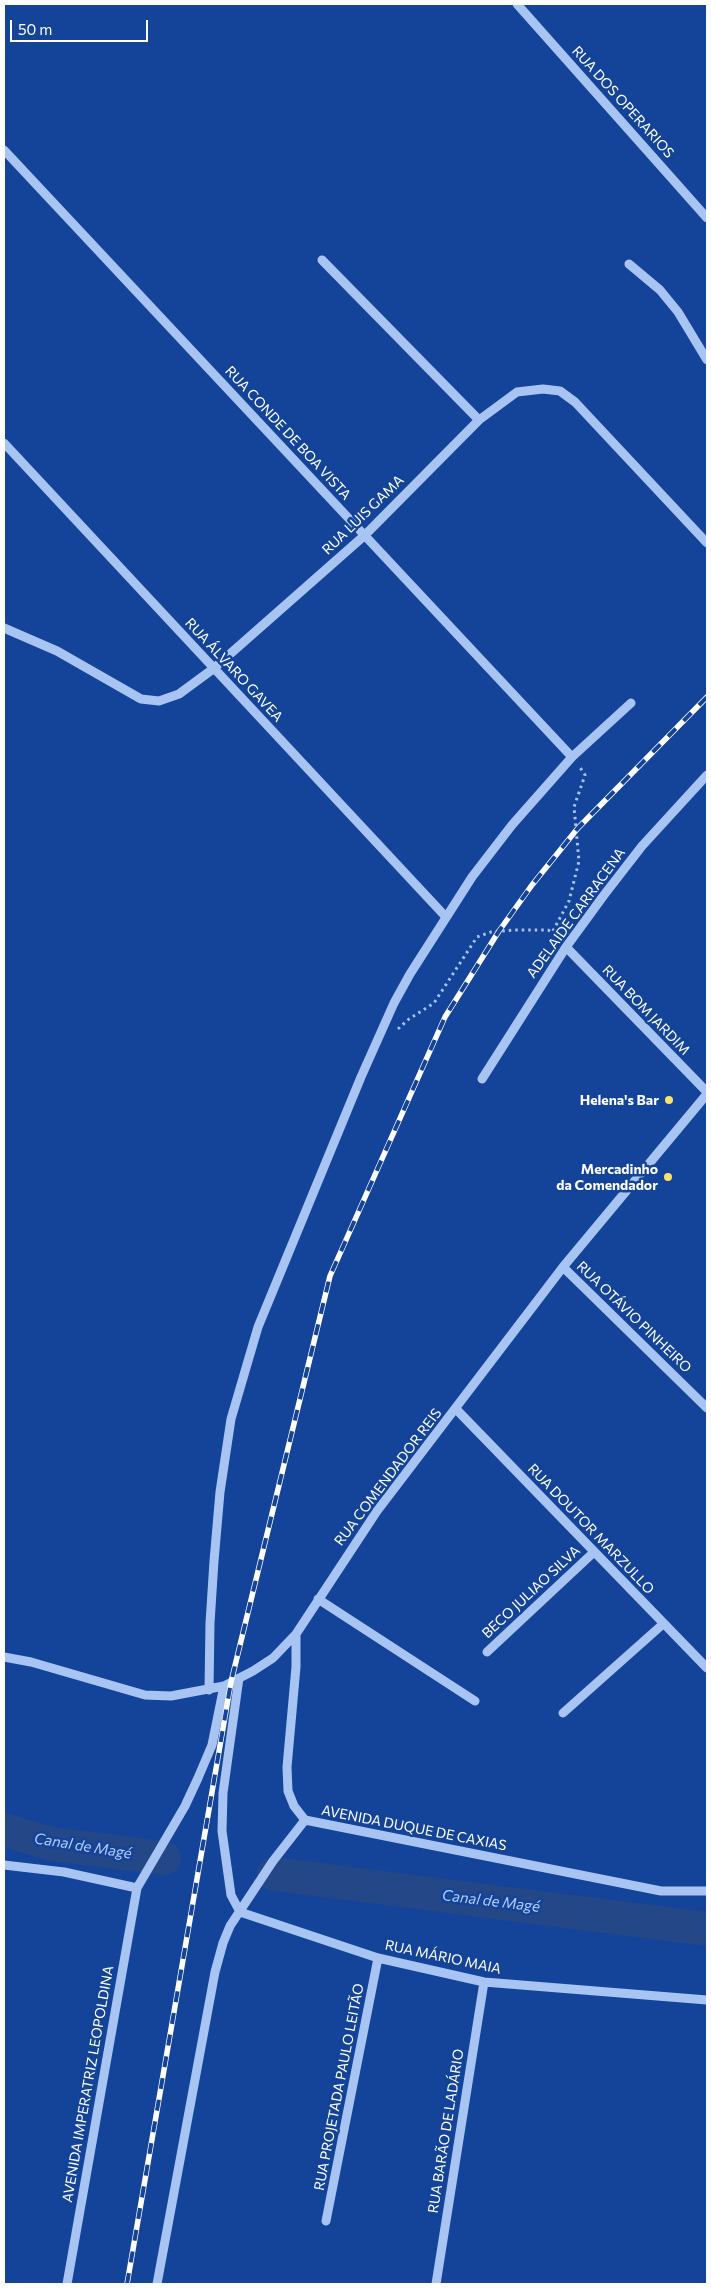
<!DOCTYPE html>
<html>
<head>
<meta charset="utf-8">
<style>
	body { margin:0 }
	#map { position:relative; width:711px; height:2288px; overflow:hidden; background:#14439a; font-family:Commissioner,sans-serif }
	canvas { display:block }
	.frame { position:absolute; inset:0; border:5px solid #fff; pointer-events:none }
	.scale { position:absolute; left:10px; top:20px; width:138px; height:22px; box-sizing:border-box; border:2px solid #fff; border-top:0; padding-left:6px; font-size:15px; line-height:18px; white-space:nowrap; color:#fff; -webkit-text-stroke:4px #14439a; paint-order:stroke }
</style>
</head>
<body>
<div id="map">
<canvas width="711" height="2288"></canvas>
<div class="frame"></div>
<div class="scale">50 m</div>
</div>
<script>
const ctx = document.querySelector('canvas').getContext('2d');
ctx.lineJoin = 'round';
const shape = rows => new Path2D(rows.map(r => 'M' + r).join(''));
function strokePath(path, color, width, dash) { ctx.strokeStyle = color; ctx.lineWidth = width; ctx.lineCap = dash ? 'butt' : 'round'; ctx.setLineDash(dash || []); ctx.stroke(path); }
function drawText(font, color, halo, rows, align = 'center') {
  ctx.font = font + ' Commissioner,sans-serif'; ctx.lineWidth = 5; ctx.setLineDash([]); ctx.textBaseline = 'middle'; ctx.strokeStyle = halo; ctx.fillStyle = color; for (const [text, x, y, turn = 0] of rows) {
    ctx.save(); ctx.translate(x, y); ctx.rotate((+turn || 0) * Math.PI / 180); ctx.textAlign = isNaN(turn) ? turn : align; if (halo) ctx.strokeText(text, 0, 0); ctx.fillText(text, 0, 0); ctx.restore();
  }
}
const river = shape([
	[4,1830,52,1844,164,1858],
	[274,1874,707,1929]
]);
const path = shape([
	[553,931,569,901,579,861,574,807,585,775,579,766],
	[398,1029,409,1019,434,1003,477,937,491,932,514,930,548,930,559,936]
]);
const minor = shape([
	[517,4,707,218],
	[4,150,572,757],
	[322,260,479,420],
	[629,264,660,290,678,312,707,360],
	[4,443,445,916],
	[4,628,57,651,141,699,159,701,179,694,213,669,365,535,479,420,517,392,543,389,560,391,575,402,707,543],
	[566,947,707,1092],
	[482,1079,566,947,604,895,642,846,707,775],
	[563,1267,707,1408],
	[456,1409,707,1668],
	[318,1599,475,1701],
	[296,1634,296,1667,287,1767,288,1791,294,1806,305,1820,661,1891,707,1891],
	[487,1652,594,1552],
	[4,1657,31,1662,145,1695,171,1696,224,1686,253,1671,273,1658,296,1634,377,1511,563,1267,707,1094],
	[239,1678,223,1793,222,1831,231,1895,240,1912],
	[209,1690,210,1623,214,1561,220,1492,231,1419,258,1327,361,1077,394,1003,410,974,472,877,512,825,572,757,631,703],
	[563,1713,663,1624],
	[4,1865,64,1872,137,1888],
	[240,1912,378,1958,484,1982,707,2000],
	[326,2221,378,1958],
	[67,2284,137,1888,185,1806,198,1778,212,1745,224,1686],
	[157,2284,215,1972,223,1943,230,1926,273,1861,305,1820],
	[436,2284,484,1982]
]);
const rail = shape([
	[127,2284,231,1682,330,1276,445,1017,499,931,532,885,578,828,707,697]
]);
const markers = [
	[669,1100,5,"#ffe06a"],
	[668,1177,5,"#ffe06a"]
];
const streetNames = [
	["RUA DOS OPERARIOS",623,102,48],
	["RUA CONDE DE BOA VISTA",288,433,47],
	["RUA LUIS GAMA",363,515,-44],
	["RUA ÁLVARO GAVEA",234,670,47],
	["ADELAIDE CARRACENA",576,913,-54],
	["RUA BOM JARDIM",646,1010,46],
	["RUA OTÁVIO PINHEIRO",634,1317,44],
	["RUA COMENDADOR REIS",388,1477,-53],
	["RUA DOUTOR MARZULLO",591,1529,46],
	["BECO JULIAO SILVA",531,1592,-43],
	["AVENIDA DUQUE DE CAXIAS",414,1828,11],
	["RUA MÁRIO MAIA",443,1957,12],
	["AVENIDA IMPERATRIZ LEOPOLDINA",88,2084,-80],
	["RUA PROJETADA PAULO LEITÃO",339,2087,-79],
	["RUA BARÃO DE LADÁRIO",446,2131,-81]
];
const poiNames = [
	["Helena's Bar",659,1100],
	["Mercadinho",658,1169],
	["da Comendador",658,1185]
];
const waterNames = [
	["Canal de Magé",83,1846,9],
	["Canal de Magé",491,1901,7]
];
strokePath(river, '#244788', 34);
strokePath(path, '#a8c4f3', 3, [2.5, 4]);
strokePath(minor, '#a8c4f3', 9);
strokePath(rail, '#fff', 5.5);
strokePath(rail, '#14439a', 4, [11]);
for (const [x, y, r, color] of markers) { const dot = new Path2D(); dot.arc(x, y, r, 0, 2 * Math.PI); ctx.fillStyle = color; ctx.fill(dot); strokePath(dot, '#14439a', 2); }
drawText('14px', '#fff', '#14439a', streetNames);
drawText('bold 14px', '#fff', '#14439a', poiNames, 'right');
drawText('italic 15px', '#b4cef9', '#14439a', waterNames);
</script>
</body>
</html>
